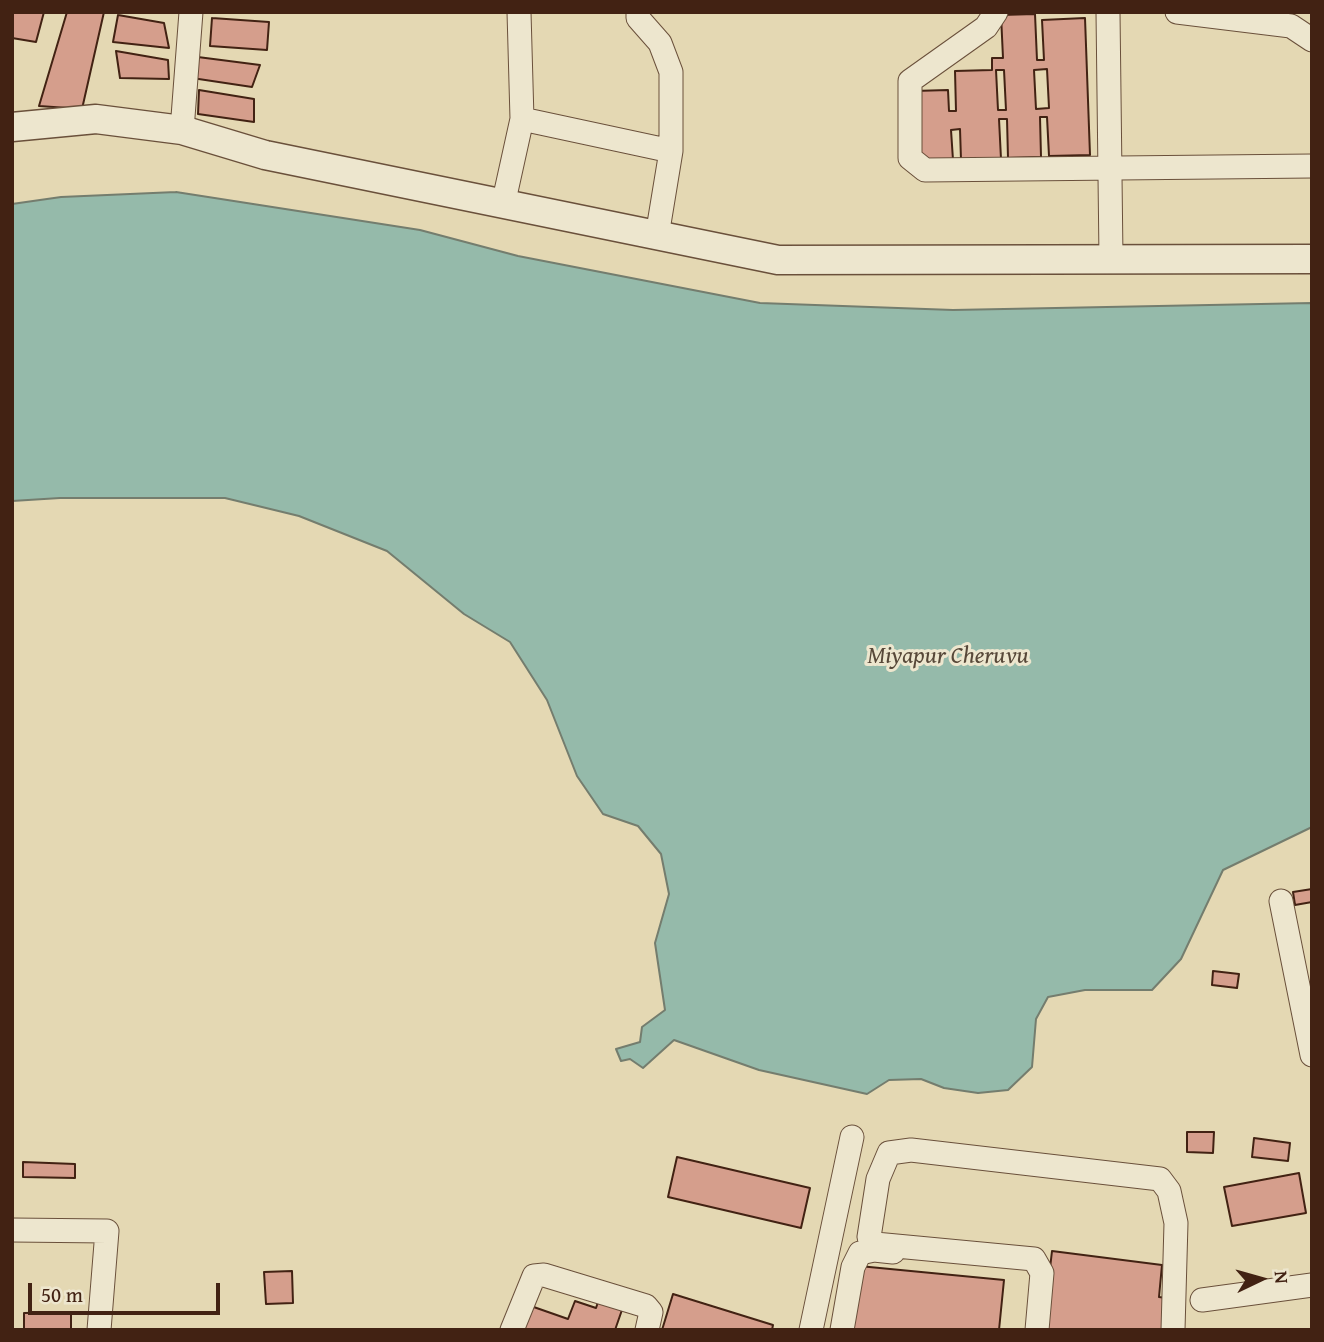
<!DOCTYPE html>
<html>
<head>
<meta charset="utf-8">
<style>
	body { margin:0 }
	#map { position:relative; width:1324px; height:1342px; overflow:hidden; background:#e4d8b3; font-family:"Gentium Book Plus",serif }
	canvas { display:block }
	.frame { position:absolute; inset:0; border:14px solid #422213; pointer-events:none }
	.north { position:absolute; left:1226px; top:1244px; width:70px; height:70px; -webkit-text-stroke:5px #ede6ce; paint-order:stroke; rotate:85deg; font-size:19px; font-weight:700; line-height:28px; text-align:center; color:#422213 }
	.north::after { content:''; display:block; margin:auto; width:24px; height:32px; background:#422213; clip-path:polygon(50% 0,100% 100%,50% 72%,0 100%) }
	.scale { position:absolute; left:28px; top:1283px; width:192px; height:32px; box-sizing:border-box; border:4px solid #422213; border-top:0; padding-left:9px; font-size:21px; line-height:24px; white-space:nowrap; color:#422213; -webkit-text-stroke:5px #ede6ce; paint-order:stroke }
</style>
</head>
<body>
<div id="map">
<canvas width="1324" height="1342"></canvas>
<div class="frame"></div>
<div class="north">N</div>
<div class="scale">50 m</div>
</div>
<script>
const ctx = document.querySelector('canvas').getContext('2d');
ctx.lineJoin = 'round';
function paint(path, color) { ctx.fillStyle = color; ctx.fill(path, 'evenodd'); }
const shape = rows => new Path2D(rows.map(r => 'M' + r).join(''));
function strokePath(path, color, width, dash) { ctx.strokeStyle = color; ctx.lineWidth = width; ctx.lineCap = dash ? 'butt' : 'round'; ctx.setLineDash(dash || []); ctx.stroke(path); }
function drawText(font, color, halo, rows, align = 'center') {
  ctx.font = font + ' "Gentium Book Plus",serif'; ctx.lineWidth = 6; ctx.setLineDash([]); ctx.textBaseline = 'middle'; ctx.strokeStyle = halo; ctx.fillStyle = color; for (const [text, x, y, turn = 0] of rows) {
    ctx.save(); ctx.translate(x, y); ctx.rotate((+turn || 0) * Math.PI / 180); ctx.textAlign = isNaN(turn) ? turn : align; if (halo) ctx.strokeText(text, 0, 0); ctx.fillText(text, 0, 0); ctx.restore();
  }
}
const water = shape([
	[176,192,420,230,518,256,760,303,953,310,1312,303,1312,827,1223,870,1181,959,1152,990,1085,990,1048,997,1036,1019,1032,1067,1008,1090,978,1093,944,1088,921,1079,889,1080,867,1094,759,1070,674,1040,643,1068,630,1059,621,1061,616,1049,640,1042,642,1027,665,1010,655,943,669,894,661,854,638,826,603,814,577,776,547,700,510,642,464,614,387,551,299,516,225,498,60,498,12,501,12,204,61,197,176,192]
]);
const building = shape([
	[12,12,44,12,36,42,12,38,12,12],
	[67,12,104,12,82,109,39,106,67,12],
	[1035,14,1037,60,1044,60,1042,20,1085,18,1090,155,1049,156,1047,117,1040,117,1041,157,1008,158,1007,119,999,119,1001,159,961,160,960,129,951,130,953,160,916,162,914,91,948,90,949,111,956,111,955,71,992,70,992,58,1003,58,1001,15,1035,14],
	[1047,69,1049,108,1036,109,1034,70,1047,69],
	[996,70,1004,70,1006,110,998,110,996,70],
	[118,15,164,23,169,48,113,42,118,15],
	[212,18,269,22,267,50,210,46,212,18],
	[116,51,168,60,169,79,120,78,116,51],
	[190,56,260,65,252,87,192,78,190,56],
	[199,90,254,99,254,122,198,114,199,90],
	[1312,889,1312,902,1295,905,1293,892,1312,889],
	[1213,971,1239,974,1237,988,1212,985,1213,971],
	[1187,1132,1214,1132,1213,1153,1187,1152,1187,1132],
	[1254,1138,1290,1143,1288,1161,1252,1157,1254,1138],
	[677,1157,810,1188,801,1228,668,1197,677,1157],
	[23,1162,75,1164,75,1178,23,1177,23,1162],
	[1299,1173,1306,1213,1232,1226,1224,1187,1299,1173],
	[1052,1251,1162,1265,1159,1297,1166,1298,1162,1330,1043,1329,1052,1251],
	[859,1266,1004,1280,999,1330,853,1330,859,1266],
	[292,1271,293,1303,266,1304,264,1272,292,1271],
	[673,1294,773,1325,772,1330,662,1330,673,1294],
	[599,1299,623,1307,615,1330,520,1330,528,1305,568,1319,575,1301,596,1308,599,1299],
	[71,1312,71,1330,24,1330,24,1313,71,1312]
]);
const minor = shape([
	[638,12,638,18,660,43,671,72,671,151,657,236],
	[996,12,986,27,910,81,910,158,925,170,1312,166],
	[1108,12,1111,258],
	[1177,12,1291,26,1312,40],
	[522,119,671,151],
	[182,130,191,12],
	[503,205,522,119,519,12],
	[1281,901,1312,1055],
	[12,1230,107,1231,99,1330],
	[1202,1300,1312,1285],
	[512,1330,534,1276,544,1275,646,1306,651,1312,647,1330],
	[811,1330,852,1137],
	[842,1330,853,1267,860,1253,874,1250,893,1252],
	[1037,1330,1042,1273,1034,1259,875,1244,869,1237,878,1179,889,1153,911,1150,1160,1179,1169,1191,1176,1223,1173,1330]
]);
const tertiary = shape([
	[12,127,96,119,182,130,265,155,778,260,1312,259]
]);
const waterNames = [
	["Miyapur Cheruvu",948,657]
];
paint(water, '#95baaa');
strokePath(water, '#747d6e', 2);
paint(building, '#d59e8c');
strokePath(building, '#422213', 2);
strokePath(minor, '#6a503b', 25);
strokePath(tertiary, '#6a503b', 31);
strokePath(minor, '#ede6ce', 23);
strokePath(tertiary, '#ede6ce', 28);
drawText('italic 24px', '#574839', '#ede6ce', waterNames);
</script>
</body>
</html>
